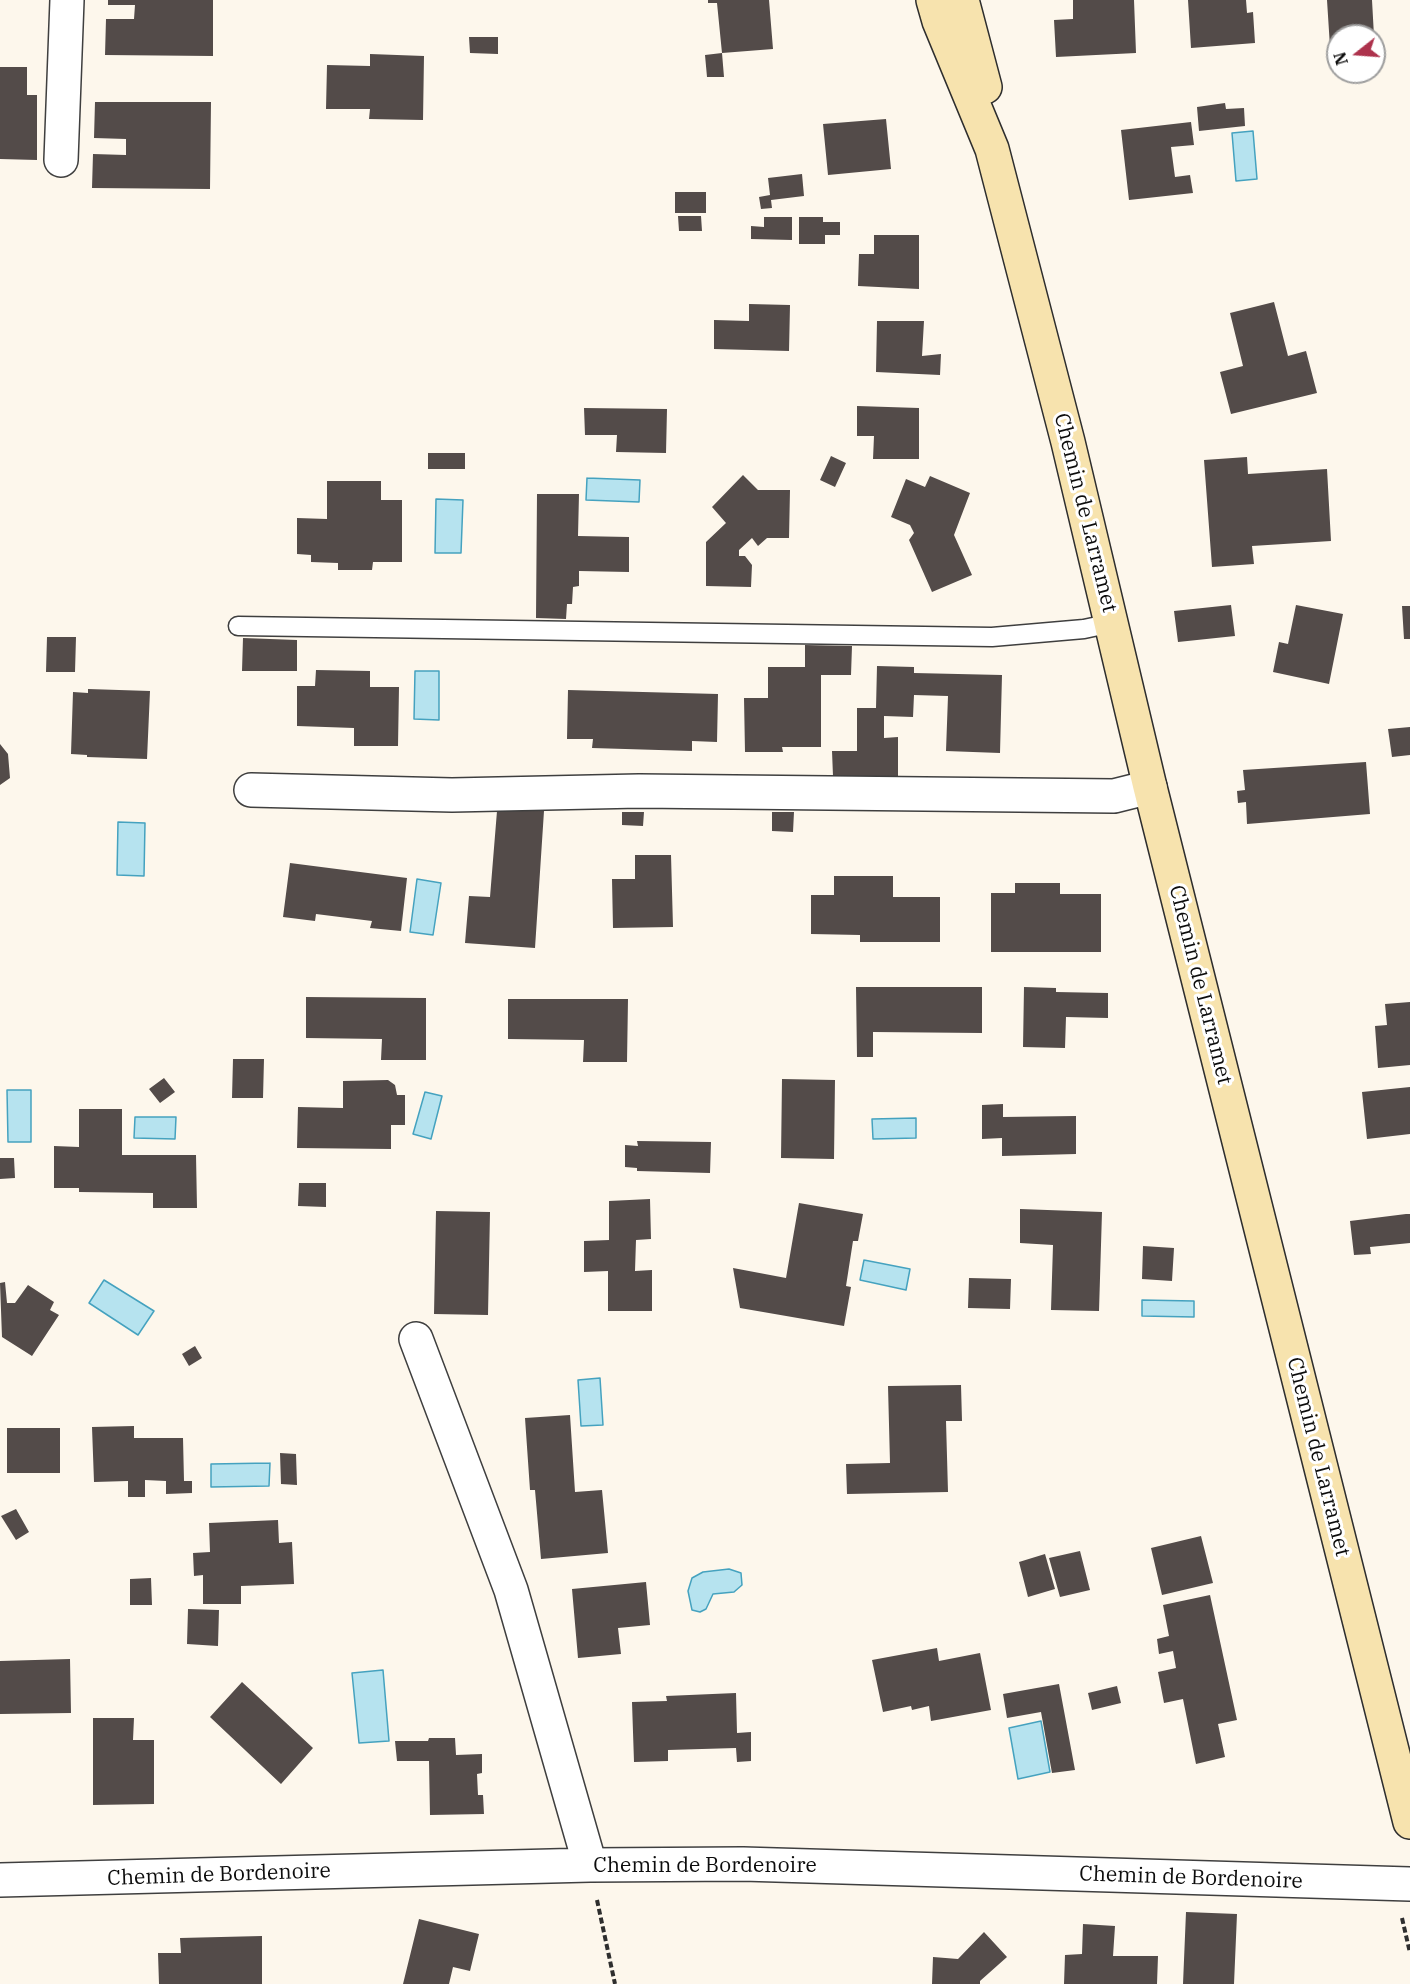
<!DOCTYPE html>
<html>
<head>
<meta charset="utf-8">
<style>
	body { margin:0 }
	#map { position:relative; width:1410px; height:1984px; overflow:hidden; background:#fdf7ec; font-family:"IBM Plex Serif",serif }
	canvas { display:block }
	.north { position:absolute; left:1326px; top:24px; width:60px; height:60px; box-sizing:border-box; background:#fff; border:2px solid #9e9e9e; border-radius:50%; rotate:253deg; font-size:16px; font-weight:700; line-height:24px; text-align:center; color:#0c0c0c }
	.north::after { content:''; display:block; margin:auto; width:21px; height:27px; background:#ad324c; clip-path:polygon(50% 0,100% 100%,50% 72%,0 100%) }
</style>
</head>
<body>
<div id="map">
<canvas width="1410" height="1984"></canvas>
<div class="north">N</div>
</div>
<script>
const ctx = document.querySelector('canvas').getContext('2d');
ctx.lineJoin = 'round';
function paint(path, color) { ctx.fillStyle = color; ctx.fill(path, 'evenodd'); }
const shape = rows => new Path2D(rows.map(r => 'M' + r).join(''));
function strokePath(path, color, width, dash) { ctx.strokeStyle = color; ctx.lineWidth = width; ctx.lineCap = dash ? 'butt' : 'round'; ctx.setLineDash(dash || []); ctx.stroke(path); }
function drawText(font, color, halo, rows, align = 'center') {
  ctx.font = font + ' "IBM Plex Serif",serif'; ctx.lineWidth = 6; ctx.setLineDash([]); ctx.textBaseline = 'middle'; ctx.strokeStyle = halo; ctx.fillStyle = color; for (const [text, x, y, turn = 0] of rows) {
    ctx.save(); ctx.translate(x, y); ctx.rotate((+turn || 0) * Math.PI / 180); ctx.textAlign = isNaN(turn) ? turn : align; if (halo) ctx.strokeText(text, 0, 0); ctx.fillText(text, 0, 0); ctx.restore();
  }
}
const water = shape([
	[1253,131,1257,179,1236,181,1232,133,1253,131],
	[587,478,640,480,639,502,586,500,587,478],
	[436,499,463,500,461,553,435,553,436,499],
	[415,671,439,671,439,720,414,719,415,671],
	[118,822,145,823,144,876,117,875,118,822],
	[417,879,441,883,433,935,410,932,417,879],
	[7,1090,31,1090,31,1142,8,1142,7,1090],
	[425,1092,442,1096,431,1139,413,1134,425,1092],
	[135,1117,176,1117,175,1139,134,1138,135,1117],
	[916,1118,916,1138,873,1139,872,1119,916,1118],
	[864,1260,910,1269,906,1290,860,1280,864,1260],
	[104,1280,154,1311,138,1335,89,1303,104,1280],
	[1142,1300,1194,1301,1194,1317,1142,1316,1142,1300],
	[600,1378,603,1425,581,1426,578,1380,600,1378],
	[270,1463,269,1486,211,1487,211,1464,270,1463],
	[729,1569,741,1573,742,1585,734,1592,713,1594,706,1609,700,1612,692,1610,688,1591,692,1578,703,1572,729,1569],
	[383,1670,389,1741,359,1743,352,1673,383,1670],
	[1041,1721,1050,1772,1018,1779,1009,1728,1041,1721]
]);
const building = shape([
	[108,0,213,0,213,56,105,55,106,19,134,19,135,5,108,5],
	[708,0,769,0,773,49,722,53,717,3,708,3],
	[1073,0,1134,0,1136,53,1056,57,1054,20,1073,19],
	[1188,0,1246,0,1247,13,1253,12,1255,43,1191,48],
	[1327,0,1372,0,1374,36,1338,36,1338,47,1330,47],
	[469,37,498,37,498,54,470,53],
	[722,53,724,77,707,77,705,55],
	[370,54,424,56,423,120,369,119,370,109,326,109,327,65,370,66],
	[0,67,27,67,27,95,37,95,37,160,0,159],
	[95,102,211,102,210,189,92,188,93,154,126,155,126,139,94,138],
	[1225,103,1226,109,1244,108,1245,126,1199,131,1197,107],
	[886,119,891,169,828,175,823,124],
	[1191,122,1194,145,1171,147,1175,177,1190,175,1193,193,1129,200,1121,130],
	[802,174,804,196,771,200,772,208,761,209,759,197,770,195,768,178],
	[675,192,706,192,706,213,675,213],
	[678,216,701,216,702,231,679,231],
	[764,217,792,217,792,240,751,239,751,226,764,227],
	[799,217,823,217,823,222,840,222,840,235,825,235,825,244,799,244],
	[874,235,919,235,919,289,858,286,859,254,874,254],
	[1274,302,1288,356,1306,351,1317,393,1231,414,1220,372,1243,366,1230,313],
	[749,304,790,305,789,351,714,349,714,320,749,321],
	[877,321,924,321,922,356,941,354,940,375,876,372],
	[857,406,919,408,919,459,873,459,874,436,857,436],
	[584,408,667,409,666,453,616,452,617,435,585,435],
	[428,453,465,453,465,469,428,469],
	[831,456,846,463,835,487,820,480],
	[1247,457,1248,474,1327,469,1331,541,1252,546,1254,564,1212,567,1204,460],
	[743,475,758,490,790,490,789,538,767,538,758,546,752,538,739,550,739,556,745,556,752,565,751,587,706,586,706,542,726,523,712,507],
	[930,476,970,493,954,535,972,575,932,592,909,540,914,533,910,525,891,517,906,479,925,487],
	[327,481,381,481,381,500,402,500,402,562,373,562,372,570,338,570,338,563,311,562,311,555,297,554,297,518,327,519],
	[537,494,579,494,578,536,629,537,629,572,579,571,579,586,573,587,572,604,567,604,566,619,536,618],
	[1231,605,1235,636,1178,642,1174,611],
	[1296,605,1343,614,1329,684,1273,672,1279,642,1288,644],
	[1402,606,1410,606,1410,639,1404,639],
	[47,637,76,637,75,672,46,672],
	[243,638,297,640,297,671,242,671],
	[805,645,852,646,851,675,821,675,821,747,782,747,783,752,745,752,744,698,768,698,768,667,805,667],
	[877,666,914,667,914,673,1002,675,1000,753,946,751,948,696,914,695,913,717,884,716,884,738,898,737,898,781,858,781,858,776,833,776,832,751,857,751,857,708,876,708],
	[316,670,370,671,370,687,399,687,398,746,354,746,354,728,297,726,297,686,315,686],
	[88,689,150,691,147,759,87,757,87,755,71,754,73,692,88,693],
	[568,690,718,694,717,742,692,741,692,751,592,748,593,739,567,739],
	[1410,727,1410,755,1392,757,1388,729],
	[0,744,8,754,10,778,0,785],
	[1366,762,1370,814,1247,824,1246,802,1238,803,1237,791,1245,790,1243,770],
	[497,811,544,811,535,948,465,943,469,896,490,897],
	[622,812,644,812,643,826,622,825],
	[772,812,794,812,793,832,772,831],
	[635,855,671,855,673,927,613,928,612,879,635,879],
	[290,863,407,878,401,931,370,928,372,921,316,914,315,921,283,917],
	[834,876,893,876,893,897,940,897,940,942,860,942,860,935,811,934,811,895,834,895],
	[1015,883,1060,883,1060,894,1101,894,1101,952,991,952,991,893,1015,893],
	[856,987,982,987,982,1033,873,1032,873,1057,857,1057],
	[1024,987,1056,988,1056,992,1108,993,1108,1018,1066,1017,1065,1048,1023,1047],
	[306,997,426,998,426,1060,381,1060,382,1039,306,1038],
	[508,999,628,999,627,1062,583,1062,584,1040,508,1039],
	[1410,1002,1410,1065,1378,1068,1375,1026,1387,1025,1385,1004],
	[233,1059,264,1059,263,1098,232,1098],
	[164,1078,175,1092,160,1103,149,1089],
	[782,1079,835,1080,834,1159,781,1158],
	[388,1080,395,1085,397,1095,405,1095,405,1125,391,1125,391,1149,297,1148,298,1107,343,1108,343,1081],
	[1410,1087,1410,1134,1367,1139,1362,1092],
	[1003,1104,1003,1117,1076,1116,1076,1154,1002,1156,1002,1138,982,1139,982,1105],
	[79,1109,122,1109,122,1155,196,1155,197,1208,153,1208,153,1193,79,1192,79,1188,54,1188,54,1146,79,1147],
	[637,1141,711,1142,710,1173,637,1171,637,1168,625,1167,625,1145,638,1146],
	[0,1158,14,1158,15,1178,0,1179],
	[299,1183,326,1183,326,1207,298,1206],
	[650,1199,651,1239,636,1240,635,1271,652,1270,652,1311,608,1311,608,1271,584,1272,584,1241,609,1240,609,1201],
	[799,1203,863,1214,858,1241,853,1241,846,1286,851,1287,844,1326,740,1308,733,1268,786,1278],
	[1020,1209,1102,1212,1099,1311,1051,1310,1053,1245,1020,1243],
	[436,1211,490,1212,488,1315,434,1314],
	[1406,1214,1410,1214,1410,1243,1370,1247,1371,1254,1354,1255,1350,1221],
	[1143,1246,1174,1248,1172,1281,1142,1279],
	[969,1278,1011,1279,1010,1309,968,1308],
	[5,1282,7,1303,15,1303,28,1285,54,1302,50,1310,59,1315,32,1356,2,1337,0,1283],
	[195,1346,202,1358,189,1366,182,1354],
	[961,1385,962,1421,946,1421,948,1492,847,1494,846,1464,890,1463,888,1386],
	[570,1415,575,1492,602,1490,608,1553,541,1559,535,1490,530,1490,525,1418],
	[134,1426,134,1438,183,1438,184,1481,192,1481,192,1493,166,1494,166,1481,145,1480,145,1497,128,1497,128,1481,94,1482,92,1427],
	[7,1428,60,1428,60,1473,7,1473],
	[280,1453,296,1454,297,1485,281,1484],
	[16,1509,29,1532,16,1540,1,1516],
	[278,1520,279,1543,292,1542,294,1584,241,1586,241,1604,203,1604,203,1575,194,1576,193,1553,210,1552,209,1523],
	[1201,1536,1213,1583,1162,1595,1151,1548],
	[1080,1551,1090,1590,1060,1597,1049,1558],
	[1045,1554,1055,1589,1028,1597,1019,1562],
	[151,1578,152,1605,130,1605,130,1579],
	[646,1582,650,1625,618,1628,621,1654,578,1658,572,1589],
	[1210,1595,1237,1720,1218,1724,1225,1757,1196,1764,1183,1699,1164,1703,1158,1672,1176,1668,1173,1651,1159,1654,1157,1639,1169,1636,1163,1605],
	[188,1609,219,1610,218,1646,187,1644],
	[937,1648,939,1661,980,1653,991,1710,931,1721,929,1706,912,1710,911,1706,883,1712,872,1660],
	[70,1659,71,1713,0,1714,0,1661],
	[242,1682,313,1748,281,1784,210,1717],
	[1059,1684,1075,1770,1052,1773,1041,1712,1007,1718,1003,1694],
	[1117,1686,1121,1703,1092,1710,1088,1693],
	[736,1693,737,1733,751,1732,751,1761,737,1762,736,1748,668,1750,668,1761,634,1762,632,1702,667,1701,666,1696],
	[93,1718,134,1718,133,1740,154,1740,154,1804,93,1805],
	[429,1738,455,1738,456,1755,482,1754,482,1773,477,1774,478,1795,483,1795,484,1814,430,1815,429,1761,397,1761,395,1741,428,1741],
	[1186,1912,1237,1914,1234,1984,1183,1984],
	[419,1919,479,1934,470,1971,453,1967,449,1984,403,1984],
	[1083,1924,1115,1926,1113,1956,1158,1956,1157,1984,1064,1984,1065,1955,1082,1954],
	[984,1932,1007,1957,980,1981,980,1984,932,1984,933,1957,958,1959],
	[262,1936,262,1984,159,1984,158,1953,181,1953,180,1938]
]);
const path = shape([
	[597,1900,615,1984],
	[1402,1918,1410,1953]
]);
const service = shape([
	[238,626,992,637,1084,629,1112,623]
]);
const minor = shape([
	[61,160,67,0],
	[251,790,452,795,639,791,1114,796,1150,787],
	[416,1339,511,1590,590,1865],
	[0,1880,590,1865,743,1864,1410,1884]
]);
const secondary = shape([
	[933,0,939,21,992,149,1068,442,1150,787,1410,1822],
	[962,0,985,87]
]);
const streetNames = [
	["Chemin de Larramet",1085,513,76],
	["Chemin de Larramet",1200,985,76],
	["Chemin de Larramet",1318,1457,76],
	["Chemin de Bordenoire",705,1866],
	["Chemin de Bordenoire",219,1875,-2],
	["Chemin de Bordenoire",1191,1878,2]
];
paint(water, '#b6e3ef');
strokePath(water, '#45a2bf', 1.5);
paint(building, '#534b49');
strokePath(service, '#3f3f3f', 21);
strokePath(minor, '#3f3f3f', 36);
strokePath(secondary, '#2e2e2e', 36);
strokePath(path, '#2e2e2e', 4, [6, 3]);
strokePath(service, '#fff', 18);
strokePath(minor, '#fff', 33);
strokePath(secondary, '#f7e3ae', 33);
drawText('21px', '#0c0c0c', '#fff', streetNames);
</script>
</body>
</html>
